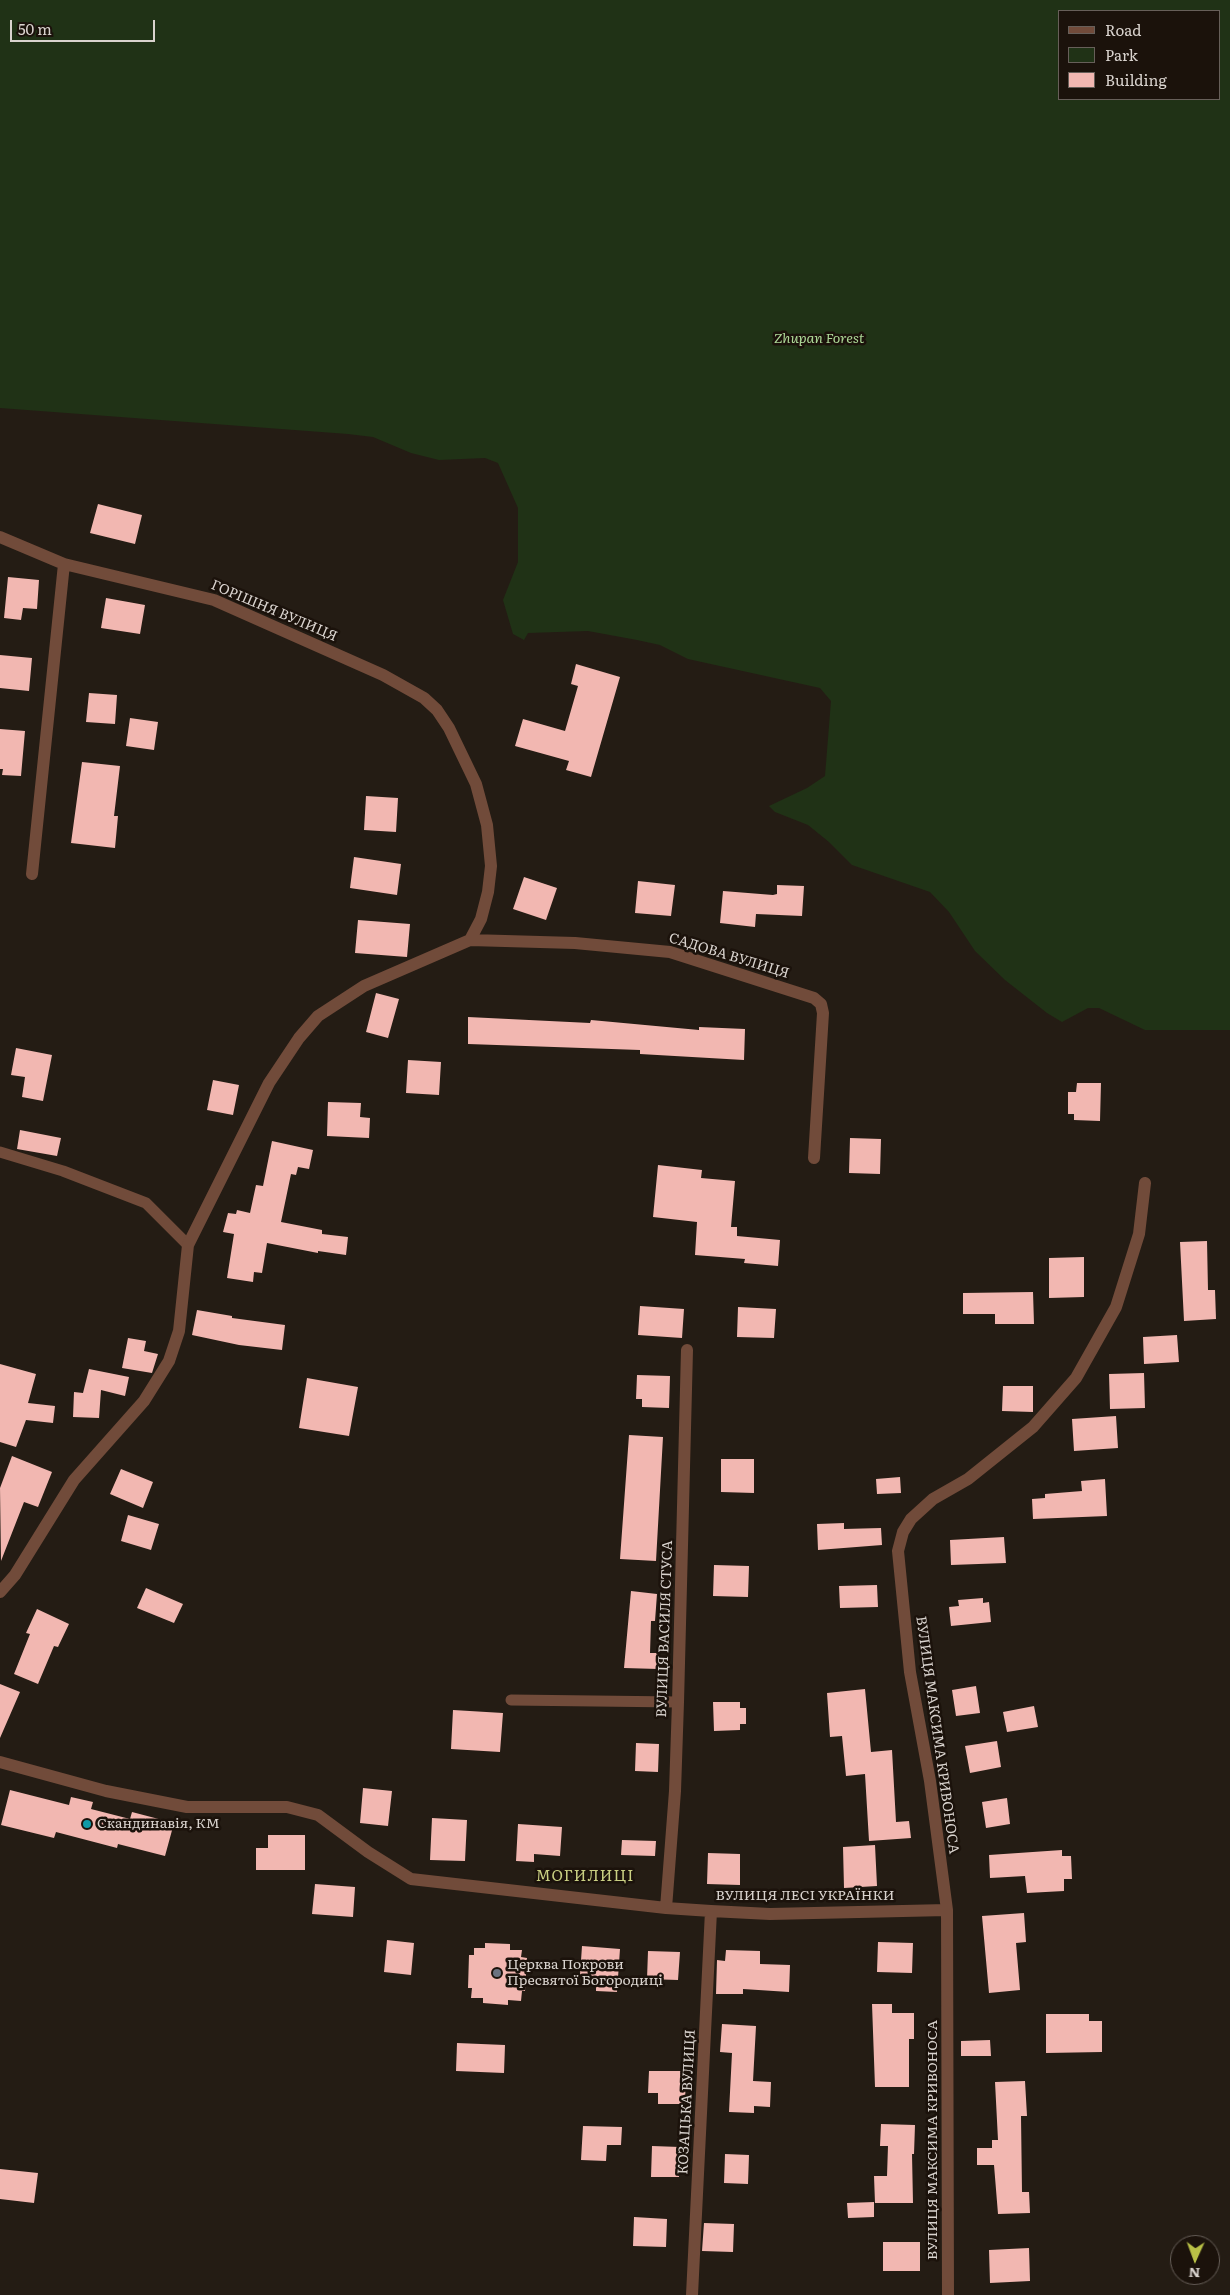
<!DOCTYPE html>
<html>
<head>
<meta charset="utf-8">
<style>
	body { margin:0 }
	#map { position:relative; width:1230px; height:2295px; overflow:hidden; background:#241c14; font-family:Literata,serif }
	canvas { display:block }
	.legend { position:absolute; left:1058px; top:10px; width:162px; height:90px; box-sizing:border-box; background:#1b120b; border:1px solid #675f59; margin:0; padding:6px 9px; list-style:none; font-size:15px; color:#d9d3ce }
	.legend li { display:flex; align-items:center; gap:10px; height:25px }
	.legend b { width:25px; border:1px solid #675f59 }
	.north { position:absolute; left:1170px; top:2235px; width:50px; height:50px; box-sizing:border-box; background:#1b120b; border:1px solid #675f59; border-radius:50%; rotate:182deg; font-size:14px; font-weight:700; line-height:20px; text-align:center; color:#d9d3ce }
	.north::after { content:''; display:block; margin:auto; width:18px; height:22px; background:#b9c046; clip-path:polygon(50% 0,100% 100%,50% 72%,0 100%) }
	.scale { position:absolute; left:10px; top:20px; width:145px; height:22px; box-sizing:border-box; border:2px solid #d9d3ce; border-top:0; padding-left:6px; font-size:15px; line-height:18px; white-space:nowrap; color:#d9d3ce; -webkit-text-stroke:4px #1b120b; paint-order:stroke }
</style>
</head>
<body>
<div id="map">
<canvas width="1230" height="2295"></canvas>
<ul class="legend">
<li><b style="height:6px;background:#714b3a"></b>Road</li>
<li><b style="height:14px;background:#203216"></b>Park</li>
<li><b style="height:14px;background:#f2b7b1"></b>Building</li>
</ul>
<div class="north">N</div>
<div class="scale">50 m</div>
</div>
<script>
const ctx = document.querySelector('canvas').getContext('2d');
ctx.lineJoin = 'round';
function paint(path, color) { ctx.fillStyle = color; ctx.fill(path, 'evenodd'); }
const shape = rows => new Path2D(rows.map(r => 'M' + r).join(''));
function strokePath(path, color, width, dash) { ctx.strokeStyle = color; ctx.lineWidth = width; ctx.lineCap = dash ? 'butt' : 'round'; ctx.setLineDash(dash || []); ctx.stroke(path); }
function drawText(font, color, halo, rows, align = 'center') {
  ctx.font = font + ' Literata,serif'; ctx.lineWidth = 5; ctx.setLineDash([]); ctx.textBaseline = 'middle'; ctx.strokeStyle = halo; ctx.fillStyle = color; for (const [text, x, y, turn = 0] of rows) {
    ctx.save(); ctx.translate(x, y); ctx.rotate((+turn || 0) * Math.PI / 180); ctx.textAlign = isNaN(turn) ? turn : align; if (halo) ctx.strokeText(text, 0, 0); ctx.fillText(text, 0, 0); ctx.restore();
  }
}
const green = shape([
	[0,0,1230,0,1230,1030,1145,1030,1099,1008,1088,1008,1062,1022,1047,1013,1005,980,975,951,949,912,930,892,852,865,829,842,808,825,775,812,769,806,807,788,825,776,831,701,820,688,688,659,660,645,637,640,588,631,528,633,524,640,513,634,503,600,518,562,518,508,498,463,485,458,439,460,411,453,373,437,348,434,0,408],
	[1059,11,1219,11,1219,99,1059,99]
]);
const building = shape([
	[98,504,142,515,135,544,90,533],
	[8,577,39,580,37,609,23,608,21,620,4,618],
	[106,598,145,605,140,634,101,628],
	[0,655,32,658,29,691,0,688],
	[576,664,620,677,591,777,566,770,569,761,515,746,523,719,565,731,578,686,571,684],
	[89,693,117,695,115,724,86,722],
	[130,718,158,722,154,750,126,746],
	[0,729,25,731,21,776,2,775,3,769,0,769],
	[82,762,120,766,114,816,118,816,115,848,71,843],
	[366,796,398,798,396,832,364,830],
	[354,857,401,864,397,895,350,888],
	[524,877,557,888,546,920,513,909],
	[638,881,675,885,671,916,635,913],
	[777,885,804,886,802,916,756,914,755,927,720,923,723,891,773,895,777,894],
	[358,920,410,924,407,957,355,953],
	[376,993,399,999,388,1038,366,1032],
	[468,1017,590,1023,591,1020,699,1030,699,1027,745,1029,744,1060,640,1054,640,1050,468,1044],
	[16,1048,52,1055,43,1101,22,1097,25,1077,11,1075],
	[408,1060,441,1062,439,1095,406,1093],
	[213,1080,239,1085,233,1115,207,1110],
	[1077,1083,1101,1083,1100,1121,1074,1120,1074,1114,1068,1114,1068,1092,1076,1092],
	[328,1102,361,1103,360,1117,370,1118,369,1138,327,1136],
	[20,1130,61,1138,57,1156,17,1149],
	[850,1138,881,1139,880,1174,849,1173],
	[272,1141,313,1150,309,1169,298,1167,296,1175,291,1174,281,1222,322,1230,322,1234,348,1237,346,1255,318,1251,318,1253,267,1243,262,1273,254,1272,253,1282,227,1278,234,1234,223,1232,228,1213,236,1214,237,1210,250,1213,256,1185,263,1186],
	[658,1165,702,1170,701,1178,735,1181,731,1227,737,1227,737,1236,780,1240,778,1266,744,1263,745,1259,695,1255,697,1222,653,1217],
	[1207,1241,1208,1290,1215,1290,1216,1319,1184,1321,1180,1242],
	[1084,1257,1084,1297,1049,1298,1049,1258],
	[1033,1292,1034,1324,995,1324,995,1314,963,1314,963,1293],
	[640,1306,684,1309,682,1338,638,1335],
	[738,1307,776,1309,774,1338,737,1337],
	[197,1310,232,1316,232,1318,285,1325,282,1350,239,1345,192,1335],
	[1177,1335,1179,1362,1144,1364,1143,1337],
	[128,1338,146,1341,144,1351,158,1354,152,1373,122,1368],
	[0,1364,36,1374,28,1403,55,1406,53,1423,26,1420,16,1447,0,1442],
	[89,1369,129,1377,125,1396,101,1390,99,1418,73,1417,74,1392,83,1393],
	[1144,1373,1145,1408,1110,1409,1109,1374],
	[637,1375,670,1376,669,1408,642,1407,642,1399,636,1399],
	[307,1378,358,1387,349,1436,299,1428],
	[1003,1386,1033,1386,1033,1412,1002,1411],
	[1116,1416,1118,1448,1074,1451,1072,1419],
	[629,1435,663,1437,656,1561,620,1559],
	[12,1456,52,1472,38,1507,24,1502,1,1561,0,1488],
	[721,1459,754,1459,754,1493,721,1492],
	[121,1469,153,1482,143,1508,110,1494],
	[900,1477,901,1493,877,1494,876,1479],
	[1105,1479,1107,1516,1033,1519,1032,1499,1045,1498,1045,1494,1082,1491,1081,1481],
	[128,1515,159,1524,151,1550,121,1541],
	[844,1523,844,1529,881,1528,882,1545,818,1550,817,1524],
	[1004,1537,1006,1563,951,1565,950,1540],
	[714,1565,749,1566,748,1597,713,1596],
	[877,1585,878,1607,840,1608,839,1586],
	[146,1588,183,1604,174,1623,137,1608],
	[631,1591,657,1594,655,1621,651,1621,650,1653,659,1653,658,1669,624,1668],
	[983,1598,983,1603,989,1602,991,1622,951,1626,949,1607,959,1606,958,1600],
	[37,1609,69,1624,58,1647,54,1646,38,1684,14,1674,30,1634,26,1633],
	[0,1684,20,1692,0,1738],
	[976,1686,980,1713,956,1716,952,1690],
	[865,1689,871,1752,892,1750,896,1822,909,1821,911,1838,869,1841,865,1774,846,1776,842,1736,830,1737,827,1693],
	[713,1702,740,1702,740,1708,746,1708,746,1724,740,1724,740,1730,714,1731],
	[1034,1706,1038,1727,1007,1732,1003,1712],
	[453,1710,503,1713,500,1752,451,1749],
	[997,1741,1001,1767,970,1773,965,1746],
	[636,1743,659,1744,658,1772,635,1771],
	[363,1788,392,1791,388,1826,360,1823],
	[10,1790,69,1805,71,1797,93,1802,91,1809,130,1819,132,1812,174,1823,165,1856,118,1844,117,1848,56,1832,54,1838,1,1825],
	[1007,1798,1010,1824,986,1828,982,1802],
	[432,1818,467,1820,465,1861,430,1860],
	[518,1824,562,1827,560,1856,534,1854,534,1862,516,1861],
	[268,1835,305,1835,305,1870,256,1870,256,1848,268,1848],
	[622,1840,656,1841,655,1856,621,1855],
	[875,1845,877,1886,844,1888,843,1847],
	[1062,1850,1062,1856,1071,1856,1072,1879,1064,1879,1064,1891,1027,1893,1025,1876,990,1878,989,1855],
	[708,1853,740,1854,740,1885,707,1884],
	[315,1884,355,1887,353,1917,312,1914],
	[1024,1913,1026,1942,1016,1943,1020,1990,989,1993,982,1916],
	[387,1940,414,1943,411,1975,384,1972],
	[878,1942,913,1943,912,1973,877,1972],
	[485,1943,510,1944,510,1950,522,1950,521,1957,527,1958,525,1991,522,1991,521,2001,508,2000,508,2005,483,2003,483,1998,471,1998,472,1988,468,1988,469,1955,474,1955,474,1948,485,1948],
	[582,1946,620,1949,617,1992,596,1991,596,1976,580,1975],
	[726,1950,760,1951,760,1964,790,1965,789,1992,743,1989,743,1994,716,1994,717,1960,725,1961],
	[648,1951,680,1952,678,1980,647,1979],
	[872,2004,892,2004,892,2013,914,2013,914,2039,909,2039,909,2087,875,2087],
	[1046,2014,1089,2014,1089,2021,1102,2021,1102,2052,1046,2053],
	[722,2024,756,2026,753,2081,771,2082,770,2107,754,2106,754,2113,729,2112,732,2053,720,2052],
	[990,2040,991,2056,961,2056,961,2041],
	[457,2043,505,2045,504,2073,456,2071],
	[649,2071,686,2071,685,2104,658,2104,658,2093,648,2093],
	[1025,2081,1027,2116,1021,2116,1022,2192,1029,2192,1030,2213,998,2214,994,2165,977,2165,977,2148,992,2148,992,2140,998,2140,995,2082],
	[881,2124,915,2125,914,2154,912,2154,913,2203,875,2203,874,2176,887,2176,888,2146,880,2146],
	[583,2126,622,2127,621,2145,607,2145,606,2161,581,2160],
	[652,2146,680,2147,679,2177,651,2177],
	[725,2154,749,2155,748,2184,724,2183],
	[0,2169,38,2173,34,2203,0,2199],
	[874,2202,874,2217,848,2218,847,2203],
	[634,2217,667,2219,666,2247,633,2246],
	[704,2223,734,2224,733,2252,702,2251],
	[883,2242,920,2242,920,2271,883,2271],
	[1029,2248,1030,2281,990,2283,989,2250]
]);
const service = shape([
	[0,1152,63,1171,146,1203,188,1245],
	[511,1700,678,1702]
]);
const minor = shape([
	[0,537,64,564,214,600,383,675,424,698,437,710,449,728,476,784,487,825,491,866,488,892,481,919,470,940],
	[32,874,64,564],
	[0,1592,15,1575,74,1480,144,1401,169,1361,179,1331,188,1245,269,1083,299,1038,318,1016,364,986,470,940,575,943,670,952,814,998,821,1004,823,1013,814,1158],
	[0,1762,106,1791,187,1807,287,1807,318,1815,368,1852,411,1879,666,1908,711,1911,770,1914,947,1910],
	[666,1908,675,1791,678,1702,687,1350],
	[692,2295,711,1911],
	[948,2295,947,1910,930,1781,910,1672,898,1551,903,1532,911,1519,933,1499,968,1479,1033,1427,1076,1378,1116,1307,1139,1234,1145,1183]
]);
const markers = [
	[87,1824,5,"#0f9aa8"],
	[497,1973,5,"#6b7280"]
];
const parkNames = [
	["Zhupan Forest",819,339]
];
const streetNames = [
	["ГОРІШНЯ ВУЛИЦЯ",274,611,23],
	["САДОВА ВУЛИЦЯ",729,956,17],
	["ВУЛИЦЯ ВАСИЛЯ СТУСА",665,1629,-88],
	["ВУЛИЦЯ МАКСИМА КРИВОНОСА",937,1735,82],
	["ВУЛИЦЯ ЛЕСІ УКРАЇНКИ",805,1896],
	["КОЗАЦЬКА ВУЛИЦЯ",687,2102,-87],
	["ВУЛИЦЯ МАКСИМА КРИВОНОСА",933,2140,-90]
];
const poiNames = [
	["Скандинавія, КМ",97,1824],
	["Церква Покрови",507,1965],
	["Пресвятої Богородиці",507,1981]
];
const neighbourhoodNames = [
	["МОГИЛИЦІ",585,1877]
];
paint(green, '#203216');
paint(building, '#f2b7b1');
strokePath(service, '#714b3a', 11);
strokePath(minor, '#714b3a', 12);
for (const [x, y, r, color] of markers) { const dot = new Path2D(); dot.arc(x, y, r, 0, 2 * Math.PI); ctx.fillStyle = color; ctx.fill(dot); strokePath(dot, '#1b120b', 2); }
drawText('italic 14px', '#acd796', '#1b120b', parkNames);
drawText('14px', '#d9d3ce', '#1b120b', streetNames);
drawText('14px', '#d9d3ce', '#1b120b', poiNames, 'left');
ctx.letterSpacing = '1px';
drawText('15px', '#cad083', '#1b120b', neighbourhoodNames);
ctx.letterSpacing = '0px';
</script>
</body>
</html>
